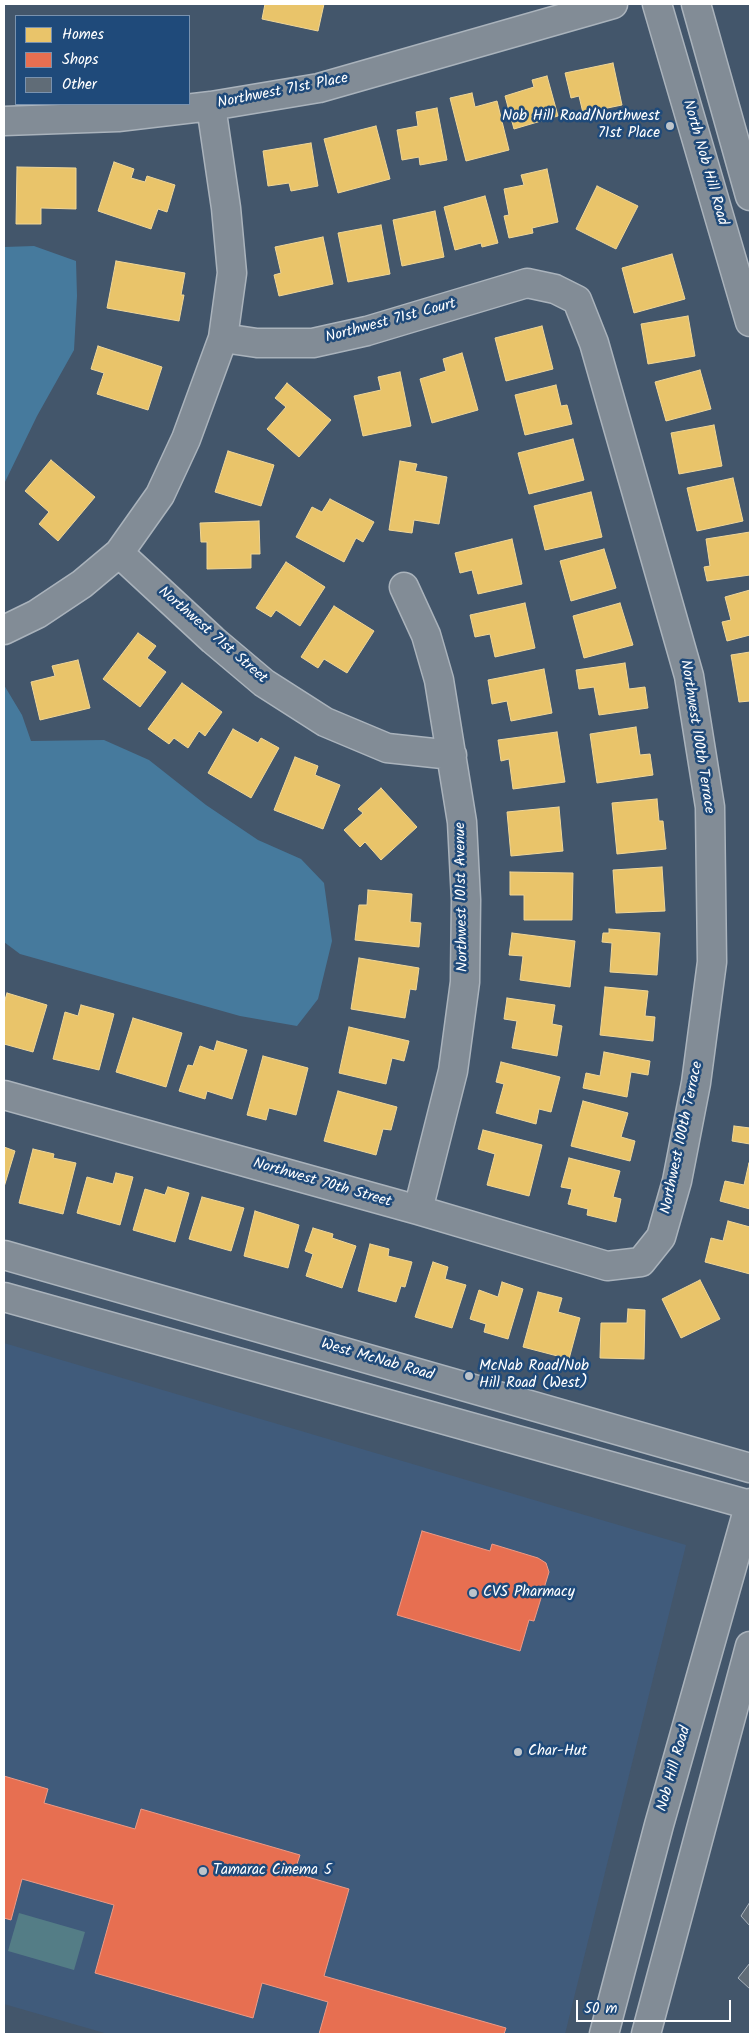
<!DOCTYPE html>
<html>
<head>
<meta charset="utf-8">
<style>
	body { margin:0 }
	#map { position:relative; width:754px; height:2038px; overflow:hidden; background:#43566b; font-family:Kalam,sans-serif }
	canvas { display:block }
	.frame { position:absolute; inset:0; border:5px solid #fff; pointer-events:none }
	.legend { position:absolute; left:15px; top:15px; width:175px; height:90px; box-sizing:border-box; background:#1f4a7a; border:1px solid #7992af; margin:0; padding:6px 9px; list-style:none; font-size:15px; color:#fff }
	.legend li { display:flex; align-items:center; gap:10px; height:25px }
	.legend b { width:25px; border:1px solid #7992af }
	.scale { position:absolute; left:576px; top:2000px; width:155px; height:22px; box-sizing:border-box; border:2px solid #fff; border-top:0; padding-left:6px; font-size:15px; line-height:18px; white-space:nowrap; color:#fff; -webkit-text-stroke:4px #1f4a7a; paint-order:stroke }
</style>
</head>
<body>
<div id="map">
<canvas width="754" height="2038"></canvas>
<div class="frame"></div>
<ul class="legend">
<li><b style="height:14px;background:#e9c46a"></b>Homes</li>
<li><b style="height:14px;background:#e76f51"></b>Shops</li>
<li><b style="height:14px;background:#606c77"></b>Other</li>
</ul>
<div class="scale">50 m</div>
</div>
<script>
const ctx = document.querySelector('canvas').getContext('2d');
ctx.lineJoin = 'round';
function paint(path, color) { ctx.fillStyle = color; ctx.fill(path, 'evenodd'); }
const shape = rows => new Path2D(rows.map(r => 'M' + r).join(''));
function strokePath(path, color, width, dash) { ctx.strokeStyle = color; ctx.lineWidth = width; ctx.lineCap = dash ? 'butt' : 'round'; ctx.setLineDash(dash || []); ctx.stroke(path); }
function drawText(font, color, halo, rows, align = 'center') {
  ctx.font = font + ' Kalam,sans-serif'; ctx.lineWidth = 5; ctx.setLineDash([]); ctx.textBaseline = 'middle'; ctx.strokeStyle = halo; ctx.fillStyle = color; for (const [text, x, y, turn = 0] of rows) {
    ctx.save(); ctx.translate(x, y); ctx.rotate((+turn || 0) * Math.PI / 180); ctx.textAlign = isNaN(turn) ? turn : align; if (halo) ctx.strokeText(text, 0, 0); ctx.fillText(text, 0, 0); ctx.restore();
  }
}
const built = shape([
	[4,1343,686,1545,565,2034,108,2034,4,2004]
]);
const green = shape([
	[19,1913,85,1932,74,1970,8,1951]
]);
const water = shape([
	[34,246,76,261,77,296,74,350,37,416,4,484,4,247],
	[4,685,22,715,31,741,104,740,149,760,206,805,258,840,301,859,324,883,332,941,318,999,297,1026,240,1016,20,954,4,942]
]);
const homes = shape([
	[265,4,324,4,318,31,262,19,265,4],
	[613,63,622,105,583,113,579,96,571,98,565,73,613,63],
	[547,76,558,116,514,129,505,96,534,87,532,80,547,76],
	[472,93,475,107,497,101,509,150,466,161,450,98,472,93],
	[437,108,447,160,420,165,419,157,402,160,397,130,418,126,416,112,437,108],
	[376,126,390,179,338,193,324,139,376,126],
	[311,143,318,186,291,191,289,183,268,186,263,151,311,143],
	[114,162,134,169,131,178,145,182,147,176,175,185,167,212,158,209,151,229,98,211,114,162],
	[17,167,76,168,76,209,41,208,41,224,16,224,17,167],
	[547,169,558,222,532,228,533,233,509,238,504,216,509,215,504,189,524,185,521,175,547,169],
	[597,186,638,206,616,249,576,229,597,186],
	[485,196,498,243,482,247,481,243,455,250,444,207,485,196],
	[435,211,444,257,402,266,393,220,435,211],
	[381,225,390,274,348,282,338,233,381,225],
	[323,237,333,284,279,296,274,275,281,273,275,247,323,237],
	[672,254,685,299,634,313,622,268,672,254],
	[116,261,185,273,181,295,184,295,179,321,107,308,116,261],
	[688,316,695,356,648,364,641,324,688,316],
	[542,326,553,369,506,381,495,338,542,326],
	[98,346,162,367,148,410,97,394,104,373,91,369,98,346],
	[462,353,478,410,432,423,420,379,446,371,443,359,462,353],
	[700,370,711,409,666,421,655,382,700,370],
	[400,372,411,426,363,436,354,396,381,390,378,377,400,372],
	[287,383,331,420,299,457,267,429,286,407,275,398,287,383],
	[556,385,561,406,567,405,572,424,525,435,515,395,556,385],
	[714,425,722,466,679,474,671,433,714,425],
	[573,439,584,480,529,494,518,453,573,439],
	[228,451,274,465,261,506,215,492,228,451],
	[51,460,95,497,58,541,39,524,49,512,25,491,51,460],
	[400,461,417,464,415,471,447,477,439,524,414,520,412,533,389,530,400,461],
	[733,478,743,521,697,531,687,488,733,478],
	[591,492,602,537,545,550,534,506,591,492],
	[330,499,374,522,363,542,356,538,344,562,296,537,312,507,322,512,330,499],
	[259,521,260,554,251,554,251,568,207,569,207,542,201,542,200,523,259,521],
	[750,532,750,575,707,581,704,567,710,566,706,539,750,532],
	[512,539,522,584,478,594,472,570,460,573,455,553,512,539],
	[604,549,616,588,571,601,560,561,604,549],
	[286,562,325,587,300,626,276,610,271,617,256,608,286,562],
	[750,590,750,635,727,641,722,622,731,620,725,597,750,590],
	[525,603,535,648,495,657,490,634,475,637,470,615,525,603],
	[620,603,633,645,584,658,573,616,620,603],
	[334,606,374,631,347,673,324,659,318,668,301,657,334,606],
	[138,633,156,646,147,658,166,672,140,707,103,679,138,633],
	[750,652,750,701,739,702,731,655,750,652],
	[78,660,90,708,40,720,31,682,55,676,52,666,78,660],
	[625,663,629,689,645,687,648,708,599,715,594,687,579,689,576,670,625,663],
	[544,669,552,713,511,721,507,701,492,704,488,680,544,669],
	[182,683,222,712,205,736,199,731,188,748,174,738,169,744,148,729,182,683],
	[636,727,640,755,650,754,653,775,597,783,590,734,636,727],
	[233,729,258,743,261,738,279,748,251,798,208,773,233,729],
	[557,732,565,782,513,789,509,759,501,761,498,740,557,732],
	[295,757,318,766,315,775,340,785,323,829,274,810,295,757],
	[381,788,417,827,381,860,365,842,360,847,344,830,363,813,358,809,381,788],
	[657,799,659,821,663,821,666,849,617,854,612,803,657,799],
	[559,807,563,851,511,856,507,812,559,807],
	[662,867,665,911,616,913,613,870,662,867],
	[510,872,573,873,572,920,524,920,524,895,510,895,510,872],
	[368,890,412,894,410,922,421,923,419,947,355,940,359,905,367,905,368,890],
	[609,929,660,933,657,975,610,972,612,943,602,942,603,933,609,933,609,929],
	[512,933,575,941,570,987,520,980,523,956,509,955,512,933],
	[359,958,419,968,416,990,410,989,405,1018,351,1009,359,958],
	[605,987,648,991,645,1016,655,1017,653,1041,600,1035,605,987],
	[7,993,47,1005,33,1052,4,1044,4,1003,7,993],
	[507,998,555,1005,552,1024,562,1026,557,1056,512,1048,517,1021,504,1019,507,998],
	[81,1005,114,1014,99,1070,53,1059,65,1012,78,1016,81,1005],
	[133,1018,182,1033,166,1087,116,1072,133,1018],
	[349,1027,409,1041,404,1061,392,1058,386,1084,339,1073,349,1027],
	[217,1041,247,1050,232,1099,207,1091,205,1099,179,1091,188,1065,193,1066,200,1046,214,1051,217,1041],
	[604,1052,650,1061,648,1075,631,1072,627,1097,583,1088,586,1073,600,1076,604,1052],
	[263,1056,308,1068,296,1115,269,1108,266,1120,247,1115,263,1056],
	[501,1062,560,1077,551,1112,539,1109,536,1124,496,1113,504,1084,496,1082,501,1062],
	[338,1091,397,1107,391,1130,383,1129,376,1155,324,1141,338,1091],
	[583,1101,628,1113,621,1137,635,1141,630,1161,571,1146,583,1101],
	[734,1126,750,1128,750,1144,732,1141,734,1126],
	[483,1130,542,1145,529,1196,487,1185,495,1154,478,1149,483,1130],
	[4,1147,15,1151,4,1187,4,1147],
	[33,1149,54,1154,53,1158,76,1163,63,1214,19,1203,33,1149],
	[569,1158,620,1171,613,1197,621,1199,616,1222,587,1215,588,1209,568,1204,572,1189,561,1187,569,1158],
	[749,1163,750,1209,720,1201,725,1181,744,1185,749,1163],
	[116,1173,133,1177,120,1225,77,1213,87,1177,113,1184,116,1173],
	[168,1187,189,1193,175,1242,133,1230,145,1189,165,1195,168,1187],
	[202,1197,244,1208,231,1251,189,1239,202,1197],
	[255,1211,299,1225,288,1268,244,1256,255,1211],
	[728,1221,750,1227,750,1274,705,1262,711,1238,723,1241,728,1221],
	[313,1228,333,1234,332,1238,356,1246,342,1288,306,1276,313,1254,305,1251,313,1228],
	[370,1244,389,1249,388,1256,412,1262,405,1287,401,1286,396,1302,358,1291,370,1244],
	[433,1262,448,1267,445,1279,466,1285,452,1328,415,1317,433,1262],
	[700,1280,720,1319,681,1338,662,1299,700,1280],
	[502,1282,523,1289,508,1339,484,1332,486,1324,470,1319,479,1290,498,1297,502,1282],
	[538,1292,562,1298,558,1312,580,1318,569,1359,523,1347,538,1292],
	[628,1309,645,1310,644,1359,600,1358,601,1323,627,1323,628,1309]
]);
const shops = shape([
	[422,1531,490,1551,492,1544,538,1558,546,1563,549,1572,534,1621,529,1620,520,1651,397,1615,422,1531],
	[4,1776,48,1789,44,1803,135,1829,141,1809,300,1855,294,1873,349,1889,324,1976,506,2028,504,2034,319,2034,328,2002,262,1983,253,2018,95,1973,114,1905,22,1879,11,1920,4,1918,4,1776]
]);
const building = shape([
	[750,1902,750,1926,741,1916,750,1902],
	[750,1963,750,1989,738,1978,750,1963]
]);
const minor = shape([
	[4,121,118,117,211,106,319,88,613,4],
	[119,553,213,640,264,683,325,722,387,748,452,755],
	[404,587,426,635,439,680,462,822,466,900,465,982,453,1071,418,1210],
	[4,630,37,614,82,584,119,553,160,495,186,439,223,338,232,273,226,208,211,106],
	[4,1095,418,1210,607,1266,641,1262,661,1237,677,1181,696,1083,712,962,710,807,689,676,594,343,577,300,555,289,527,283,367,331,313,343,257,343,223,338]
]);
const major = shape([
	[657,4,750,322],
	[696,4,750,196],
	[4,1255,750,1468],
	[4,1297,750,1505],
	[604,2034,659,1825,750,1503],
	[646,2034,750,1646]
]);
const markers = [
	[670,126,5,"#bdc4cb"],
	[469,1376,5,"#bdc4cb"],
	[473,1593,5,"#bdc4cb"],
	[518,1752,5,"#bdc4cb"],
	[203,1871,5,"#bdc4cb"]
];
const streetNames = [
	["Northwest 71st Place",283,92,-11],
	["North Nob Hill Road",704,163,74],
	["Northwest 71st Court",391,322,-15],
	["Northwest 71st Street",212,636,41],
	["Northwest 100th Terrace",696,737,81],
	["Northwest 101st Avenue",463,897,-91],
	["Northwest 100th Terrace",683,1138,-78],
	["Northwest 70th Street",322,1184,16],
	["West McNab Road",377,1361,16],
	["Nob Hill Road",675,1769,-74]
];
const poiNames = [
	["Nob Hill Road/Northwest",660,117,"right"],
	["71st Place",660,134,"right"],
	["McNab Road/Nob",479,1367],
	["Hill Road (West)",479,1384],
	["CVS Pharmacy",483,1593],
	["Char-Hut",528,1752],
	["Tamarac Cinema 5",213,1871]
];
paint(built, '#405b7b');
paint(green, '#547d86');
paint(water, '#467a9d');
paint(homes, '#e9c46a');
strokePath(homes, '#f0d697', 1);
paint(shops, '#e76f51');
strokePath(shops, '#ee9a85', 1);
paint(building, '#606c77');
strokePath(building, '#aab3bc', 1);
strokePath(minor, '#aab3bc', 31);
strokePath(major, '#aab3bc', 31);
strokePath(minor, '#828c96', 28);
strokePath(major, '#828c96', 28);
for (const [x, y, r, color] of markers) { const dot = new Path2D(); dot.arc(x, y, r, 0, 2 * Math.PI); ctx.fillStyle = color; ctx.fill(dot); strokePath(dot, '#1f4a7a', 2); }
drawText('15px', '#fff', '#1f4a7a', streetNames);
drawText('15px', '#fff', '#1f4a7a', poiNames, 'left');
</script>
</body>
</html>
